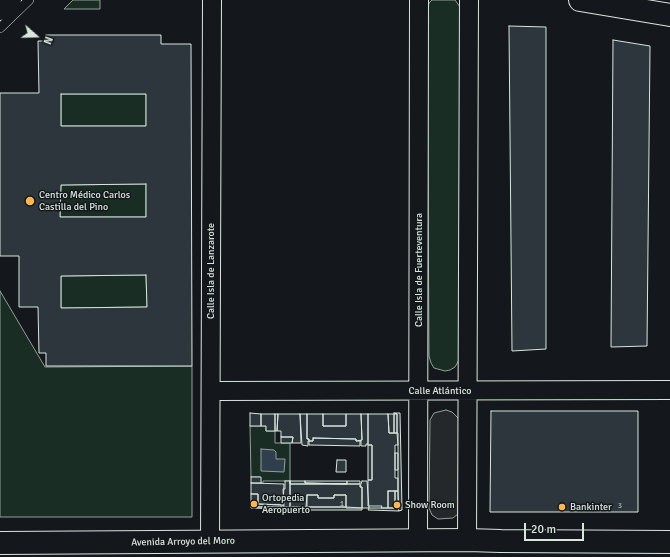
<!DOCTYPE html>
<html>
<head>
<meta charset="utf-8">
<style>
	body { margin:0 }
	#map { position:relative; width:670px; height:557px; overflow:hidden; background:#14181c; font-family:Signika,sans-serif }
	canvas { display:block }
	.north { position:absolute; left:16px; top:16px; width:40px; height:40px; -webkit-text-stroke:3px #14181c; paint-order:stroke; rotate:110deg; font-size:11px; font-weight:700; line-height:16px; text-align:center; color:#d8e6dc }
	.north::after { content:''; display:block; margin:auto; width:14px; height:18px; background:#d8e6dc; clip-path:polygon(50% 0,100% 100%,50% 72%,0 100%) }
	.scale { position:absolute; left:524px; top:523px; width:60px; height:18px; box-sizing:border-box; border:2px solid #d8e6dc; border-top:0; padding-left:5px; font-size:12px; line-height:14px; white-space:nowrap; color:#d8e6dc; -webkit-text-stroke:3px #14181c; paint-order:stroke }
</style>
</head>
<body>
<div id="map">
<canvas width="670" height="557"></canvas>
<div class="north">N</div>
<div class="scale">20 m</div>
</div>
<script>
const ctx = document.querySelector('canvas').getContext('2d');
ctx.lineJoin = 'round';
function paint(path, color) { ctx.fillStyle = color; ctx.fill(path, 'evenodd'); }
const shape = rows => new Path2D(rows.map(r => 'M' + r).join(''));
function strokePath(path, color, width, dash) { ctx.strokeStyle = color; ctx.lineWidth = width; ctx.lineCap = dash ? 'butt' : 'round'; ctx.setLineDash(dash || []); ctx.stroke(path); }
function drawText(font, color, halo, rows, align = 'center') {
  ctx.font = font + ' Signika,sans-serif'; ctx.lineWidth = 3; ctx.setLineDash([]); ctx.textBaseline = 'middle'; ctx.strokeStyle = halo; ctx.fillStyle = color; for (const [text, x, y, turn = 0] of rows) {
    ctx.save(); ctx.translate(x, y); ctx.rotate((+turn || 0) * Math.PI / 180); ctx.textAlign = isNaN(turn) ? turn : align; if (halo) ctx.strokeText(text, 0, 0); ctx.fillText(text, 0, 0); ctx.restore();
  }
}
const green = shape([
	[73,0,100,0,100,9,64,9,73,0],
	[432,0,455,0,460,7,460,353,459,360,455,367,450,370,445,371,434,368,431,363,429,356,427,13,429,3,432,0],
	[61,94,146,94,146,126,61,126,61,94],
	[146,184,146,217,60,217,61,185,146,184],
	[146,275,147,307,61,308,61,276,146,275],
	[0,291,45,367,192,366,192,517,0,517,0,291],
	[250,426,266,426,266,431,275,431,275,443,290,443,290,481,263,481,263,483,261,483,260,477,251,477,250,426]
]);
const parking = shape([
	[446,410,452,412,460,420,458,514,453,518,438,519,432,515,429,508,430,420,434,413,446,410]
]);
const water = shape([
	[261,449,274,450,276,452,276,459,285,459,284,472,261,471,261,449]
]);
const building = shape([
	[509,26,546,27,546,349,512,351,509,26],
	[46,35,161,35,161,44,191,44,192,366,46,366,46,353,39,353,38,307,19,307,19,256,0,256,0,93,39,93,38,41,45,41,46,35],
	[61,94,146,94,146,126,61,126,61,94],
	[146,184,146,217,60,217,61,185,146,184],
	[146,275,147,307,61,308,61,276,146,275],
	[613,40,650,46,647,346,611,347,613,40],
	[491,411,638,411,638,512,490,512,491,411],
	[250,413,261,414,261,426,250,426,250,413],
	[394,413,400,413,402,510,399,511,398,508,398,433,397,433,397,414,394,413],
	[261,414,275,414,275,431,266,431,266,426,261,426,261,414],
	[275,414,278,414,277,431,275,431,275,414],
	[278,414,300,414,301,443,292,443,293,437,281,437,281,431,277,431,278,414],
	[300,414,307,414,307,439,309,439,309,441,308,441,308,446,302,445,300,414],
	[307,414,323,414,323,426,346,426,346,414,361,414,362,440,356,441,356,439,313,438,313,441,309,441,309,439,307,439,307,414],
	[323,414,346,414,346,426,323,426,323,414],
	[361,414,368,414,368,444,366,444,366,446,361,446,361,441,360,441,362,440,361,414],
	[368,414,388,414,389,433,397,433,398,445,395,445,395,478,398,478,398,491,388,491,388,508,381,508,382,506,368,506,368,480,372,480,372,445,368,445,368,414],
	[388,414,394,414,394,433,389,433,388,414],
	[394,414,397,414,397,433,394,433,394,414],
	[281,437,293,437,292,443,281,443,281,437],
	[313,438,356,439,356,441,360,441,360,446,309,445,309,441,313,441,313,438],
	[368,445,372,445,372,480,368,480,368,445],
	[395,453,398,453,398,470,395,470,395,453],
	[337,460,346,460,346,472,336,472,337,460],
	[251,477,261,477,261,483,251,483,251,477],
	[285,481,290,481,290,507,284,507,283,489,285,489,285,481],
	[290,481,290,484,360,484,360,487,362,487,362,508,346,508,346,495,334,495,334,498,318,498,318,495,307,495,307,508,290,507,290,481],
	[290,481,305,481,305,483,347,484,347,481,360,481,360,484,290,484,290,481],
	[305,481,347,481,347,484,305,483,305,481],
	[362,481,367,481,369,508,362,508,362,487,360,487,362,481],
	[251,483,284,484,283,505,258,504,258,494,251,494,251,483],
	[388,491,395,491,395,508,388,508,388,491],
	[395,491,398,491,399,508,395,508,395,491],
	[251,494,258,494,258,504,283,505,284,507,251,507,251,494],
	[307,495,318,495,318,498,334,498,334,495,346,495,346,507,306,507,307,495],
	[251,507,284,507,284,509,251,508,251,507],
	[290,507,346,507,362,508,362,510,290,510,290,507],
	[369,508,398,508,399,511,368,510,369,508]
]);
const lane = shape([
	[0,28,29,0]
]);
const street = shape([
	[0,11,12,0],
	[211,391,670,390],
	[418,540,419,0],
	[467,540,469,0],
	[210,542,212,0]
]);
const secondary = shape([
	[580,0,670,15],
	[0,543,467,540,501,541,670,542]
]);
const markers = [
	[30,201,5,"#ffb74d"],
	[254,504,4,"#ffb74d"],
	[397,505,4,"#ffb74d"],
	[562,507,4,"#ffb74d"]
];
const numberNames = [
	["1",342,504],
	["3",620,506]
];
const poiNames = [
	["Centro Médico Carlos",39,195],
	["Castilla del Pino",39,207],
	["Ortopedia",262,498],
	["Aeropuerto",262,510],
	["Show Room",405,505],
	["Bankinter",570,507]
];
const streetNames = [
	["Calle Isla de Fuerteventura",419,270,-90],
	["Calle Isla de Lanzarote",211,271,-90],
	["Calle Atlántico",440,391],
	["Avenida Arroyo del Moro",183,542,-1]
];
paint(green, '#1a2d24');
strokePath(green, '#939e99', 1);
paint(parking, '#24282b');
strokePath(parking, '#939e99', 1);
paint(water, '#2f3f4d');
strokePath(water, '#939e99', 1);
paint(building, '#2c363c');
strokePath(building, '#d8e6dc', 1);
strokePath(lane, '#d8e6dc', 10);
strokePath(street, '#d8e6dc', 20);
strokePath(secondary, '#d8e6dc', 24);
strokePath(lane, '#14181c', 9);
strokePath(street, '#14181c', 18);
strokePath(secondary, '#14181c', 22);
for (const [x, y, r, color] of markers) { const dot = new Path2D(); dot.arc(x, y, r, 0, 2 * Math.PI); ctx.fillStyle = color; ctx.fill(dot); strokePath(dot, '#14181c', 1.5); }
drawText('8px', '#adbab4', null, numberNames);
drawText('10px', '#d8e6dc', '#14181c', poiNames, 'left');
drawText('10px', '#d8e6dc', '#14181c', streetNames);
</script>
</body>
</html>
